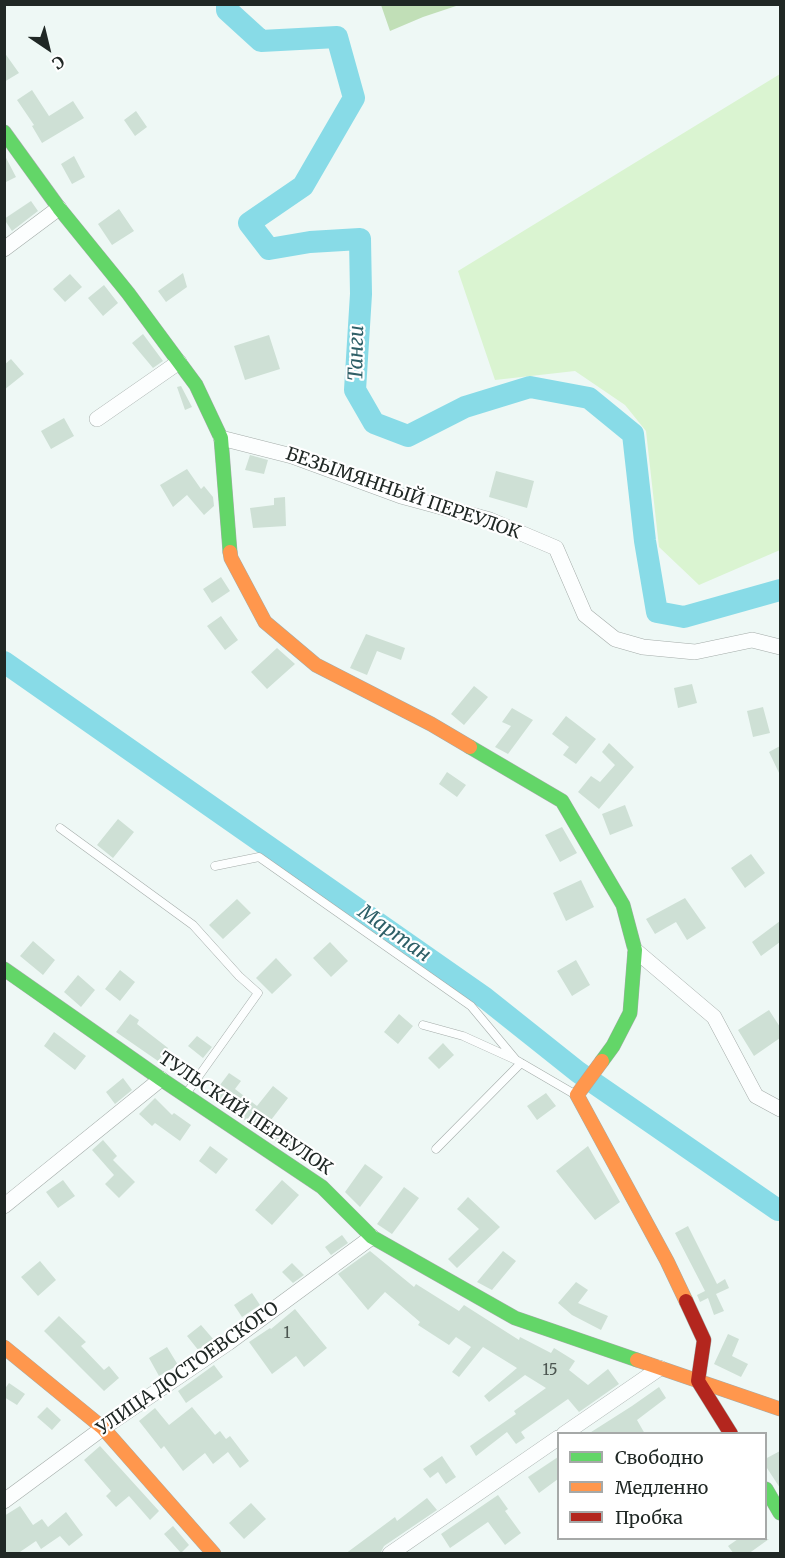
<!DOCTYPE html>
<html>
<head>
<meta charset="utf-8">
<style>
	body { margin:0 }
	#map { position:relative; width:785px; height:1558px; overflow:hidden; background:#eef8f5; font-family:Merriweather,serif }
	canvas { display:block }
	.frame { position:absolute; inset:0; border:6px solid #202825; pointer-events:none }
	.legend { position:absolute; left:557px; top:1432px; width:210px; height:108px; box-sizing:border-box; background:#fff; border:2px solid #a6a9a8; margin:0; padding:8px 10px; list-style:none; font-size:18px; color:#202825 }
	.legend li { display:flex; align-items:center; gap:12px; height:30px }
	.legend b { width:30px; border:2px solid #a6a9a8 }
	.north { position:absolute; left:18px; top:18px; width:60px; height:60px; -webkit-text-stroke:4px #fff; paint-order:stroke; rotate:145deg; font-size:16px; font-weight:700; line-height:24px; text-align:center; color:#202825 }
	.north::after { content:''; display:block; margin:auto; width:21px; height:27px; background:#202825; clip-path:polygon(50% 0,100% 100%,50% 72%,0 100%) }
</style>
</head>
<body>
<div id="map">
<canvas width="785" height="1558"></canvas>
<div class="frame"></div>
<ul class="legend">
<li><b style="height:8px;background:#63d668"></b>Свободно</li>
<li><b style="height:8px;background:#ff974d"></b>Медленно</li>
<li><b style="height:8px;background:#b3261e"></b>Пробка</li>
</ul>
<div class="north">С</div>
</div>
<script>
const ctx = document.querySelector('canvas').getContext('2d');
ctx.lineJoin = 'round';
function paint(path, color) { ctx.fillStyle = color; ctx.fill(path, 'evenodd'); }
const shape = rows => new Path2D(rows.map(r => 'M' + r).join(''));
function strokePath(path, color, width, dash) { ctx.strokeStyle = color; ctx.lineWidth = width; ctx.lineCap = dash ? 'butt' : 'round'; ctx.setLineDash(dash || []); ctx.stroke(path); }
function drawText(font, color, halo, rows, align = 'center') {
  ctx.font = font + ' Merriweather,serif'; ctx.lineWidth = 4.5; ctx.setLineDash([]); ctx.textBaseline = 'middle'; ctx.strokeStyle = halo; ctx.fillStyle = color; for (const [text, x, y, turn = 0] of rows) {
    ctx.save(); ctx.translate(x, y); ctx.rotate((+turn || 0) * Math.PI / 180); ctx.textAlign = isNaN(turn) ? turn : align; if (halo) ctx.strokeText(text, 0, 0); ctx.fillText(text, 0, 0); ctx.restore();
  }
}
const green = shape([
	[780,74,780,550,699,585,659,547,646,431,625,405,575,371,495,380,458,271]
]);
const forest = shape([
	[381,5,381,4,459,5,423,17,390,31]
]);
const river = shape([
	[227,4,227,10,261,41,337,37,354,98,303,186,249,223,269,249,310,242,360,239,361,294,355,390,374,423,408,436,465,407,530,387,589,398,633,434,645,541,657,612,684,617,780,590],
	[4,662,485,998,578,1072,778,1210,780,1210]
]);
const building = shape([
	[4,52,19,73,4,82],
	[32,90,49,116,73,101,84,118,42,143,32,126,34,125,17,100],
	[136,111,147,127,135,136,124,120],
	[4,154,16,177,4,183],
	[74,156,85,177,72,184,61,164],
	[31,201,38,211,12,231,4,219],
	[119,209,134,231,112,245,98,224],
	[183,273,187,287,166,302,158,291],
	[70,274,82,287,65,302,53,289],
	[104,285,118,303,103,316,88,298],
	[143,334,163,361,153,368,132,343],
	[269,335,280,369,245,380,234,346],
	[11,359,24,374,4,390,4,365],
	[181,386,192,407,185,410,177,387],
	[64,418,74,436,51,449,41,431],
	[250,455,268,460,264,474,245,470],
	[187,469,201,489,204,486,213,497,214,506,204,515,187,495,173,507,160,485],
	[496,471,534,481,527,508,489,497],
	[285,497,286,526,253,528,250,508,274,505,274,498],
	[221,577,230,591,212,603,203,589],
	[221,616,238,640,225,650,207,626],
	[366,634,405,648,401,660,377,651,367,675,350,668],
	[277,648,295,664,267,689,251,672],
	[692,684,697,703,678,708,674,688],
	[474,686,488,697,464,725,451,714],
	[763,707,770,733,753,737,747,711],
	[512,708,533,720,508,754,495,747,511,726,502,722],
	[566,716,596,739,576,764,563,755,569,747,552,734],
	[609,743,634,767,599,809,578,792,591,776,600,782,615,765,602,752],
	[780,746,780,775,769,752],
	[447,772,466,785,457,797,439,784],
	[625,805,633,826,610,835,602,814],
	[118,819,134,832,113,858,97,845],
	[562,827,577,853,560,862,545,835],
	[751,854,765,873,745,888,731,868],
	[581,880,594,907,566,921,553,893],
	[685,898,706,928,687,940,676,922,655,934,646,919],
	[237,899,251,913,223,939,209,925],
	[780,921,780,942,761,956,752,942],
	[33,941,55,960,43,975,20,956],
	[330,942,348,961,331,977,313,958],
	[276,958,292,975,272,994,256,978],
	[576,960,590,985,572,996,557,971],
	[120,970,135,982,120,1001,105,989],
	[78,975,95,990,81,1007,64,992],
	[769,1010,780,1027,780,1038,754,1056,738,1030],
	[130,1014,139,1020,137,1024,168,1048,158,1061,116,1032],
	[399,1014,413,1026,398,1044,384,1032],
	[54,1032,86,1056,75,1070,44,1046],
	[197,1036,212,1047,203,1058,188,1046],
	[443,1043,454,1055,439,1069,428,1058],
	[229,1073,241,1081,235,1089,257,1106,273,1086,288,1098,271,1120,297,1140,289,1150,211,1097],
	[123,1078,132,1090,115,1104,106,1092],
	[546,1093,556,1106,537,1120,527,1106],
	[155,1098,172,1115,174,1113,191,1125,180,1141,155,1123,152,1126,139,1114],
	[103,1140,117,1156,113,1160,135,1182,119,1198,105,1184,114,1175,92,1150],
	[210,1146,228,1159,216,1174,199,1161],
	[588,1146,620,1202,595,1220,556,1171],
	[365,1164,383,1177,360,1207,345,1192],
	[63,1180,75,1196,58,1208,46,1192],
	[282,1180,299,1195,272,1225,255,1210],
	[404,1187,419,1198,392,1234,377,1224],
	[468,1197,500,1227,457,1268,448,1259,479,1229,457,1209],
	[688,1226,717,1284,725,1279,729,1288,716,1294,724,1311,714,1315,708,1298,700,1302,697,1295,705,1291,675,1233],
	[342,1235,348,1243,331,1255,325,1247],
	[370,1251,414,1287,416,1284,459,1311,464,1305,519,1340,520,1337,551,1353,554,1348,575,1361,569,1370,588,1385,608,1369,619,1384,579,1412,568,1399,521,1432,525,1438,516,1444,507,1432,476,1456,470,1446,516,1414,514,1411,546,1388,525,1375,489,1402,484,1396,517,1368,483,1347,459,1377,452,1372,471,1347,456,1337,449,1345,418,1325,420,1322,385,1292,368,1310,338,1274],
	[503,1251,516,1261,492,1290,477,1282],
	[40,1261,56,1280,38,1296,21,1277],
	[292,1263,304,1275,293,1283,282,1272],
	[576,1282,588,1290,578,1303,608,1316,601,1330,572,1315,558,1303],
	[252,1293,260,1305,242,1317,234,1305],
	[295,1309,327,1348,304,1367,296,1356,272,1374,249,1342,270,1328,271,1329],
	[59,1316,86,1342,81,1346,104,1370,109,1366,119,1378,104,1391,44,1331],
	[201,1325,214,1340,199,1351,187,1336],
	[728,1334,739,1339,732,1356,748,1364,741,1377,714,1364],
	[167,1347,178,1365,159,1376,149,1358],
	[214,1365,223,1377,186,1403,178,1391],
	[9,1383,25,1394,17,1405,4,1397,4,1390],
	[659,1387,666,1398,637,1420,645,1434,588,1434,632,1406],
	[47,1407,61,1420,52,1430,37,1417],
	[192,1407,215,1435,220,1431,226,1439,230,1436,249,1461,240,1468,228,1452,213,1464,205,1453,183,1471,164,1446,161,1449,139,1421,155,1408,169,1425],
	[100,1446,159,1511,150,1520,129,1496,116,1507,106,1496,111,1491,84,1460],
	[780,1451,780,1488,765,1465,765,1459],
	[442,1456,456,1477,446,1484,438,1472,430,1478,423,1469],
	[558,1457,558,1479,539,1493,528,1477],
	[498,1495,508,1509,505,1511,521,1533,505,1545,488,1522,450,1548,441,1534],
	[427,1498,437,1510,384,1546,380,1554,345,1554,395,1517,397,1521],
	[251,1503,266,1519,244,1539,229,1523],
	[20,1506,33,1525,42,1519,48,1527,66,1512,83,1535,69,1546,60,1536,41,1549,36,1541,17,1554,4,1554,4,1516],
	[173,1526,189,1545,181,1553,164,1534],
	[738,1539,769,1539,748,1554,734,1554,728,1546]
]);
const lane = shape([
	[60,828,193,925,239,976,258,993,186,1094],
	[215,866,259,857,471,1006,516,1060],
	[423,1025,463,1036,516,1060,576,1095],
	[436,1149,521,1063]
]);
const street = shape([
	[4,249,59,208],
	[97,419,179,362],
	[221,438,292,456,401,496,490,520,556,548,585,615,615,639,643,647,695,652,752,640,780,647],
	[635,950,714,1017,756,1096,780,1109],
	[4,1206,161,1079],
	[564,1434,660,1368],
	[4,1501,103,1428,228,1343,372,1237],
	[390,1554,558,1438]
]);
const fast = shape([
	[4,132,59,208,128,293,196,385,221,438,230,552],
	[470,747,562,801,623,905,635,950,630,1013,613,1046,602,1061],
	[4,969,161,1079,322,1187,372,1237,515,1318,637,1360],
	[766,1489,780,1513]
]);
const slow = shape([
	[230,552,231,558,265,622,316,665,431,724,470,747],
	[602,1061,577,1095,667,1261,686,1301],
	[4,1347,103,1428,214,1554],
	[637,1360,780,1409]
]);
const jam = shape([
	[686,1301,704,1340,698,1381,731,1434]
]);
const numberNames = [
	["1",287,1334],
	["15",550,1371]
];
const streetNames = [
	["БЕЗЫМЯННЫЙ ПЕРЕУЛОК",403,494,19],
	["ТУЛЬСКИЙ ПЕРЕУЛОК",245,1114,34],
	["УЛИЦА ДОСТОЕВСКОГО",188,1369,-35]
];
const waterNames = [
	["Танги",357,353,-89],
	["Мартан",394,934,35]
];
paint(green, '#daf4d1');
paint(forest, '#c1dfb7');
strokePath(river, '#88dbe7', 22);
paint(building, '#cee0d5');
strokePath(lane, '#a4aca9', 9);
strokePath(street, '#a4aca9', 16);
strokePath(fast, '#a4aca9', 15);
strokePath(slow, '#a4aca9', 15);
strokePath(jam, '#a4aca9', 15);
strokePath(lane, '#fcfefe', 8);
strokePath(street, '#fcfefe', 15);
strokePath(fast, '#63d668', 14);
strokePath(slow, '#ff974d', 14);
strokePath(jam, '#b3261e', 14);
drawText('15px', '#4c5651', null, numberNames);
drawText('18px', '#202825', '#fff', streetNames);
drawText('italic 20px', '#2e5f67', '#fff', waterNames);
</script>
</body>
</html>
